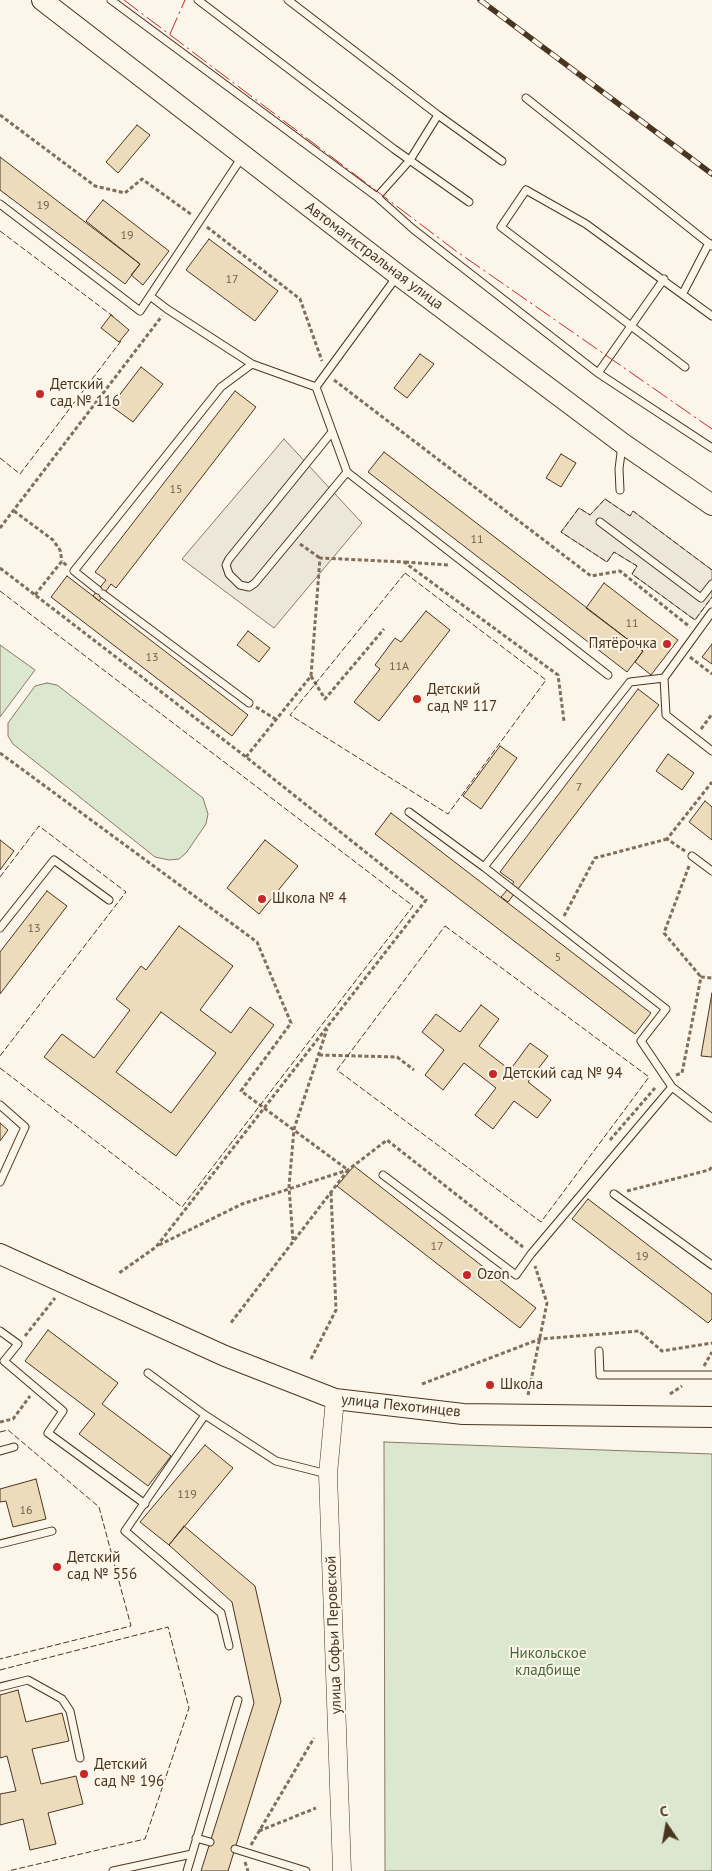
<!DOCTYPE html>
<html>
<head>
<meta charset="utf-8">
<style>
	body { margin:0 }
	#map { position:relative; width:712px; height:1871px; overflow:hidden; background:#fbf6e9; font-family:"PT Sans",sans-serif }
	canvas { display:block }
	.north { position:absolute; left:642px; top:1801px; width:50px; height:50px; -webkit-text-stroke:4px #fbf6e9; paint-order:stroke; rotate:348deg; font-size:14px; font-weight:700; line-height:20px; text-align:center; color:#4a3520 }
	.north::after { content:''; display:block; margin:auto; width:18px; height:22px; background:#4a3520; clip-path:polygon(50% 0,100% 100%,50% 72%,0 100%) }
</style>
</head>
<body>
<div id="map">
<canvas width="712" height="1871"></canvas>
<div class="north">С</div>
</div>
<script>
const ctx = document.querySelector('canvas').getContext('2d');
ctx.lineJoin = 'round';
function paint(path, color) { ctx.fillStyle = color; ctx.fill(path, 'evenodd'); }
const shape = rows => new Path2D(rows.map(r => 'M' + r).join(''));
function strokePath(path, color, width, dash) { ctx.strokeStyle = color; ctx.lineWidth = width; ctx.lineCap = dash ? 'butt' : 'round'; ctx.setLineDash(dash || []); ctx.stroke(path); }
function drawText(font, color, halo, rows, align = 'center') {
  ctx.font = font + ' "PT Sans",sans-serif'; ctx.lineWidth = 4; ctx.setLineDash([]); ctx.textBaseline = 'middle'; ctx.strokeStyle = halo; ctx.fillStyle = color; for (const [text, x, y, turn = 0] of rows) {
    ctx.save(); ctx.translate(x, y); ctx.rotate((+turn || 0) * Math.PI / 180); ctx.textAlign = isNaN(turn) ? turn : align; if (halo) ctx.strokeText(text, 0, 0); ctx.fillText(text, 0, 0); ctx.restore();
  }
}
const green = shape([
	[0,645,35,670,0,717,0,645],
	[47,683,57,685,203,798,208,814,206,824,186,853,179,859,169,860,155,857,13,744,8,736,8,723,35,686,47,683],
	[384,1442,712,1454,712,1871,385,1871,384,1442]
]);
const parking = shape([
	[284,439,362,523,274,628,182,559,284,439],
	[605,499,630,516,633,511,712,570,712,597,695,620,632,574,637,566,614,552,607,562,561,532,579,508,590,515,605,499]
]);
const building = shape([
	[137,125,150,135,118,173,106,162,137,125],
	[0,157,140,264,125,284,0,190,0,157],
	[103,200,169,251,143,285,131,275,140,264,86,221,103,200],
	[209,239,278,291,255,321,186,270,209,239],
	[111,315,129,330,119,342,101,328,111,315],
	[420,354,434,364,407,398,394,388,420,354],
	[141,367,163,384,133,422,111,406,141,367],
	[235,391,256,407,116,588,111,584,99,601,93,596,106,580,95,572,235,391],
	[384,452,643,651,627,672,368,472,384,452],
	[561,454,576,463,561,487,546,478,561,454],
	[67,576,248,715,232,736,51,597,67,576],
	[604,583,678,640,651,675,635,662,643,651,586,608,604,583],
	[426,611,450,630,379,721,354,702,380,669,375,665,395,638,401,642,426,611],
	[248,631,270,648,259,662,237,645,248,631],
	[712,644,712,664,702,657,712,644],
	[638,689,659,705,508,902,501,897,514,882,500,872,638,689],
	[500,746,517,758,481,809,463,796,500,746],
	[668,754,694,773,682,790,656,771,668,754],
	[705,801,712,807,712,840,689,822,705,801],
	[391,813,651,1013,635,1034,375,834,391,813],
	[0,840,14,851,0,870,0,840],
	[265,840,298,866,259,914,227,888,265,840],
	[47,891,67,906,0,994,0,952,47,891],
	[179,926,233,966,200,1010,231,1033,250,1007,274,1025,176,1156,44,1057,62,1034,94,1058,130,1010,116,999,141,966,146,970,179,926],
	[161,1012,216,1053,171,1113,116,1072,161,1012],
	[712,993,712,1057,701,1056,712,993],
	[481,1005,499,1019,479,1046,510,1070,530,1043,548,1056,528,1082,551,1100,537,1118,514,1101,493,1129,475,1115,496,1088,464,1063,443,1090,425,1075,444,1050,422,1032,436,1014,460,1032,481,1005],
	[0,1123,8,1130,0,1141,0,1123],
	[354,1166,536,1308,520,1328,337,1186,354,1166],
	[588,1199,712,1294,712,1319,708,1323,572,1219,588,1199],
	[48,1330,118,1383,102,1404,171,1456,148,1486,79,1434,95,1414,25,1361,48,1330],
	[205,1445,233,1468,169,1545,140,1522,205,1445],
	[36,1479,46,1519,13,1527,6,1501,0,1502,0,1489,36,1479],
	[184,1526,255,1586,281,1701,228,1871,201,1871,254,1703,232,1602,169,1545,184,1526],
	[18,1690,26,1722,62,1713,69,1741,32,1749,41,1784,76,1776,83,1804,48,1813,56,1844,30,1850,23,1819,0,1825,0,1794,16,1791,7,1756,0,1758,0,1695,18,1690]
]);
const path = shape([
	[0,115,95,186,125,193,142,179,192,215],
	[207,227,300,299,322,361],
	[334,380,591,576,620,571,690,627],
	[14,511,53,540,60,550,62,561],
	[0,528,162,316],
	[300,544,320,558],
	[405,562,448,565],
	[0,568,246,757,426,900,156,1247,119,1273],
	[35,595,62,561,67,566],
	[690,657,712,674],
	[311,676,325,699,384,629],
	[256,707,277,720],
	[701,729,712,714],
	[0,753,257,942,291,1023,241,1091,348,1170,230,1324],
	[246,757,311,676,320,558,404,562,558,675,564,721],
	[685,851,667,839,712,782],
	[689,866,664,933,701,977],
	[564,916,595,858,667,839],
	[319,1055,397,1057,414,1070],
	[676,1075,682,1073,701,977,712,978],
	[610,1140,655,1088],
	[627,1191,709,1170,712,1167],
	[293,1240,289,1187,294,1129,327,1029],
	[159,1245,242,1204,348,1170,387,1140,523,1247],
	[25,1336,55,1298],
	[311,1359,336,1310,331,1192],
	[704,1366,712,1352],
	[422,1384,540,1339,639,1331,662,1351,712,1343],
	[670,1394,682,1386],
	[528,1395,547,1303,535,1266],
	[0,1422,13,1419,30,1396],
	[259,1831,316,1808],
	[251,1845,314,1738],
	[245,1862,248,1871]
]);
const service = shape([
	[111,0,377,197,410,160,438,115,288,0],
	[198,0,394,149,469,202],
	[526,98,712,246],
	[438,115,502,161],
	[242,157,150,296,167,309,252,364],
	[377,197,413,229,598,373,664,279],
	[0,204,140,311,150,296],
	[398,275,316,387,347,472,608,675],
	[683,293,709,243],
	[685,367,501,227,526,190,586,224,712,316],
	[598,373,712,448],
	[332,432,229,559,226,565,229,574,240,585,249,587,255,583,347,472],
	[620,490,619,469,622,445],
	[600,522,701,598,712,584],
	[98,590,74,571,221,387,252,364,316,387],
	[103,594,249,703],
	[712,612,664,678,666,715,712,751],
	[409,812,484,867,630,682,664,678],
	[692,856,712,871],
	[484,867,666,1009,641,1041,672,1087],
	[0,928,54,860,109,900],
	[0,1105,25,1127,0,1182],
	[383,1175,516,1275,531,1254,672,1087,712,1118],
	[614,1194,712,1265],
	[0,1331,18,1344,4,1361,63,1411,48,1433,145,1504],
	[599,1351,600,1375,712,1375],
	[148,1373,205,1415],
	[0,1451,14,1447],
	[0,1544,52,1531],
	[229,1646,221,1613,125,1531,205,1415,276,1461,327,1474],
	[0,1687,28,1680,62,1699,70,1711,80,1758],
	[196,1838,210,1842],
	[235,1849,306,1871],
	[113,1871,192,1854],
	[187,1871,238,1700]
]);
const tertiary = shape([
	[335,1399,328,1474,342,1871]
]);
const secondary = shape([
	[42,0,398,275,622,443,712,505],
	[0,1254,225,1356,335,1399,463,1414,712,1417]
]);
const rail = shape([
	[480,0,712,174]
]);
const fence = shape([
	[0,231,114,317],
	[0,458,20,474,121,341],
	[712,570,633,511,630,516,605,499,590,515,579,508,561,532,607,562,614,552,637,566,632,574,695,620,712,597],
	[405,573,546,680,448,814,290,715,405,573],
	[0,591,413,906,182,1207,0,1068],
	[0,877,39,826,126,892,0,1056],
	[445,926,649,1077,541,1222,337,1070,445,926],
	[0,1432,8,1430,99,1507,131,1626,0,1659],
	[0,1670,168,1627,189,1708,145,1839,8,1871]
]);
const power = shape([
	[124,0,456,251,712,429],
	[170,34,185,0]
]);
const markers = [
	[40,394,5,"#c62828"],
	[667,644,5,"#c62828"],
	[417,699,5,"#c62828"],
	[262,899,5,"#c62828"],
	[493,1074,5,"#c62828"],
	[467,1275,5,"#c62828"],
	[490,1385,5,"#c62828"],
	[57,1567,5,"#c62828"],
	[84,1774,5,"#c62828"]
];
const numberNames = [
	["19",43,206],
	["19",127,236],
	["17",232,280],
	["15",176,490],
	["11",477,540],
	["11",632,624],
	["13",152,658],
	["11А",399,667],
	["7",579,788],
	["13",34,929],
	["5",558,958],
	["17",437,1247],
	["19",642,1257],
	["119",187,1495],
	["16",26,1511]
];
const streetNames = [
	["Автомагистральная улица",374,256,37],
	["улица Пехотинцев",401,1406,6],
	["улица Софьи Перовской",334,1635,-92]
];
const poiNames = [
	["Детский",50,385],
	["сад № 116",50,402],
	["Пятёрочка",657,644,"right"],
	["Детский",427,690],
	["сад № 117",427,707],
	["Школа № 4",272,899],
	["Детский сад № 94",503,1074],
	["Ozon",477,1275],
	["Школа",500,1385],
	["Детский",67,1558],
	["сад № 556",67,1575],
	["Детский",94,1765],
	["сад № 196",94,1782]
];
const parkNames = [
	["Никольское",548,1654],
	["кладбище",548,1671]
];
paint(green, '#dce7d0');
strokePath(green, '#887966', 1);
paint(parking, '#ede7d9');
strokePath(parking, '#887966', 1);
paint(building, '#ecdcbc');
strokePath(building, '#4a3520', 1);
strokePath(service, '#4a3520', 9);
strokePath(tertiary, '#4a3520', 19);
strokePath(secondary, '#4a3520', 22);
strokePath(path, '#7f6f5c', 3, [4, 2.5]);
strokePath(service, '#fbf6e9', 7);
strokePath(tertiary, '#fbf6e9', 18);
strokePath(secondary, '#fbf6e9', 20);
strokePath(rail, '#4a3520', 5.5);
strokePath(rail, '#fbf6e9', 4, [11]);
strokePath(fence, '#4a3520', 1, [6, 2.5]);
strokePath(power, '#c62828', 1, [18, 4, 2.5, 4]);
for (const [x, y, r, color] of markers) { const dot = new Path2D(); dot.arc(x, y, r, 0, 2 * Math.PI); ctx.fillStyle = color; ctx.fill(dot); strokePath(dot, '#fbf6e9', 2); }
drawText('12px', '#725f47', null, numberNames);
drawText('15px', '#4a3520', '#fbf6e9', streetNames);
drawText('15px', '#4a3520', '#fbf6e9', poiNames, 'left');
drawText('15px', '#436837', '#fbf6e9', parkNames);
</script>
</body>
</html>
